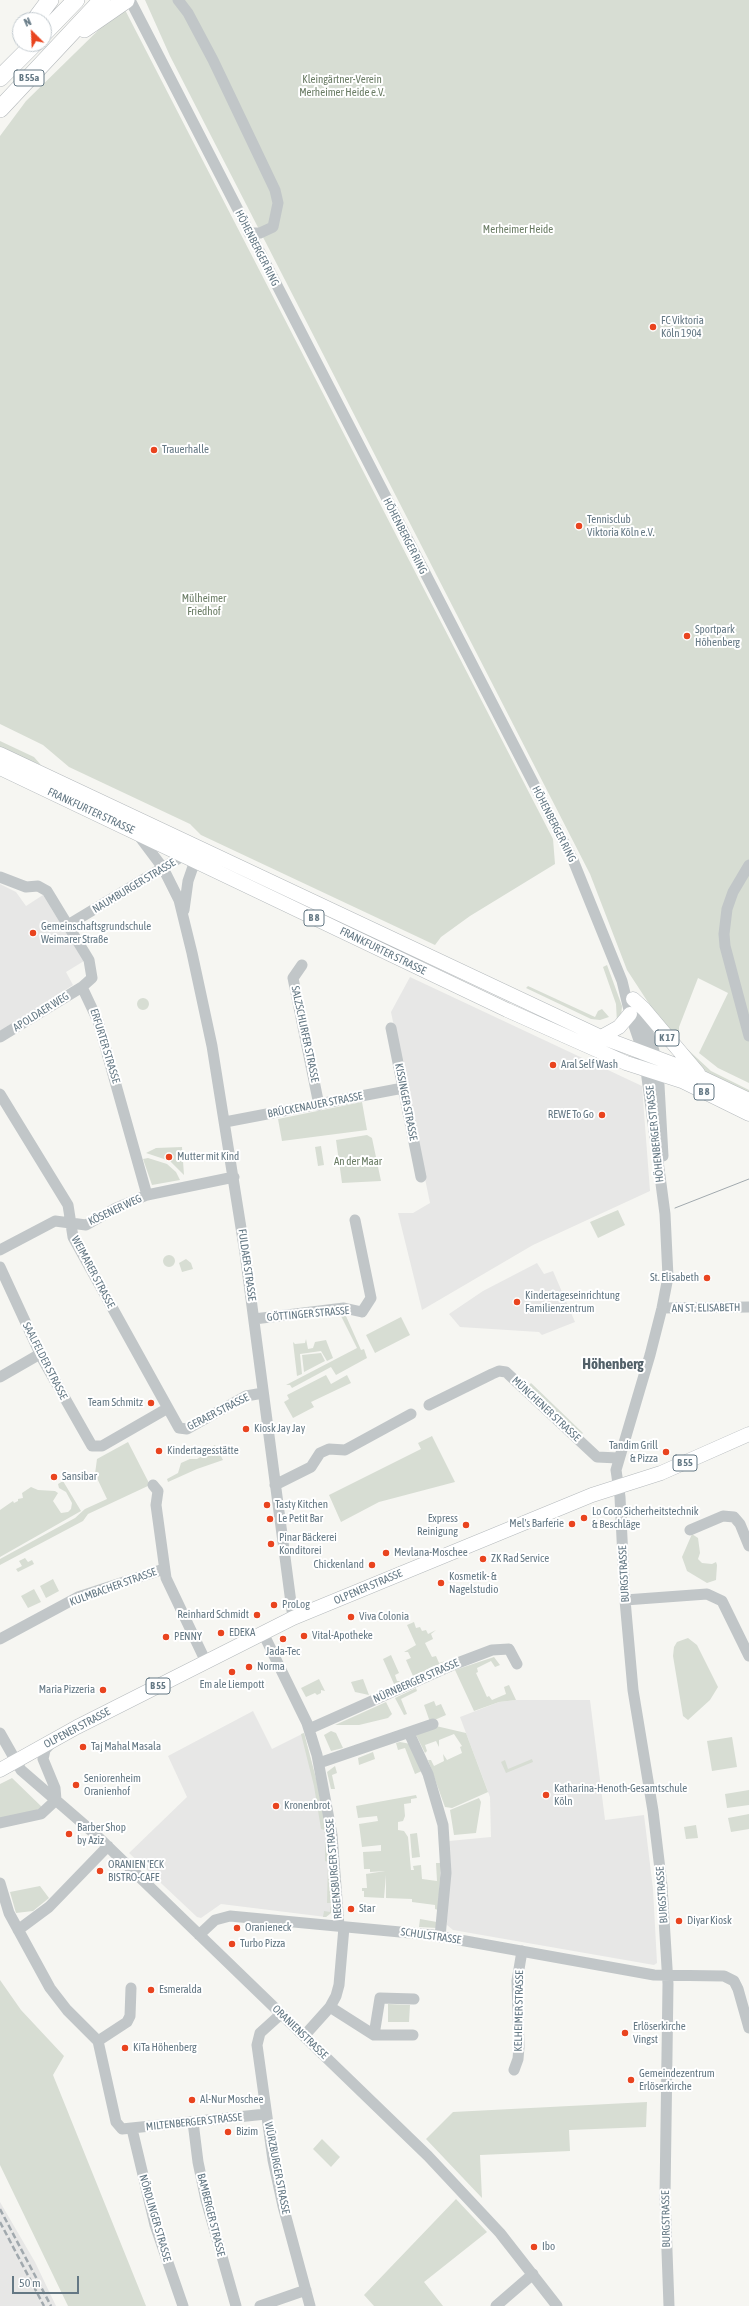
<!DOCTYPE html>
<html>
<head>
<meta charset="utf-8">
<style>
	body { margin:0 }
	#map { position:relative; width:749px; height:2306px; overflow:hidden; background:#f6f6f2; font-family:"Asap Condensed",sans-serif }
	canvas { display:block }
	.north { position:absolute; left:12px; top:12px; width:40px; height:40px; box-sizing:border-box; background:#fff; border:1px solid #c1c9ce; border-radius:50%; rotate:336deg; font-size:11px; font-weight:700; line-height:16px; text-align:center; color:#647884 }
	.north::after { content:''; display:block; margin:auto; width:14px; height:18px; background:#e9441f; clip-path:polygon(50% 0,100% 100%,50% 72%,0 100%) }
	.scale { position:absolute; left:12px; top:2276px; width:67px; height:18px; box-sizing:border-box; border:2px solid #647884; border-top:0; padding-left:5px; font-size:12px; line-height:14px; white-space:nowrap; color:#647884; -webkit-text-stroke:3px #fff; paint-order:stroke }
</style>
</head>
<body>
<div id="map">
<canvas width="749" height="2306"></canvas>
<div class="north">N</div>
<div class="scale">50 m</div>
</div>
<script>
const ctx = document.querySelector('canvas').getContext('2d');
ctx.lineJoin = 'round';
function paint(path, color) { ctx.fillStyle = color; ctx.fill(path, 'evenodd'); }
const shape = rows => new Path2D(rows.map(r => 'M' + r).join(''));
function strokePath(path, color, width, dash) { ctx.strokeStyle = color; ctx.lineWidth = width; ctx.lineCap = dash ? 'butt' : 'round'; ctx.setLineDash(dash || []); ctx.stroke(path); }
function drawText(font, color, halo, rows, align = 'center') {
  ctx.font = font + ' "Asap Condensed",sans-serif'; ctx.lineWidth = 4; ctx.setLineDash([]); ctx.textBaseline = 'middle'; ctx.strokeStyle = halo; ctx.fillStyle = color; for (const [text, x, y, turn = 0] of rows) {
    ctx.save(); ctx.translate(x, y); ctx.rotate((+turn || 0) * Math.PI / 180); ctx.textAlign = isNaN(turn) ? turn : align; if (halo) ctx.strokeText(text, 0, 0); ctx.fillText(text, 0, 0); ctx.restore();
  }
}
const built = shape([
	[0,884,16,892,26,906,43,895,84,961,66,972,73,985,0,1031],
	[410,977,642,1086,650,1191,533,1245,422,1310,398,1213,413,1213,430,1203,391,1012],
	[537,1263,544,1274,553,1271,575,1322,542,1335,539,1332,460,1327,449,1314,483,1291],
	[516,1700,590,1700,605,1820,644,1815,653,1889,657,1963,654,1965,453,1930,447,1925,449,1841,491,1837,490,1797,460,1717,499,1702],
	[253,1711,272,1749,304,1733,319,1792,326,1829,331,1913,326,1917,221,1904,201,1918,197,1917,129,1853,187,1797,168,1756],
	[0,2202,35,2262,56,2306,0,2306]
]);
const green = shape([
	[145,0,749,0,749,1083,718,1068,699,1053,728,993,698,978,679,1027,679,1038,674,1042,627,970,590,874,170,56],
	[123,6,553,839,555,864,470,916,441,937,435,945,201,835,190,824,69,767,43,745,0,724,0,136,26,101],
	[0,741,34,757,41,765,0,749],
	[607,965,622,1006,621,1018,617,1023,616,1004,603,967],
	[528,986,595,1017,598,1011,602,1009,609,1017,600,1020,591,1019,526,988],
	'137 1004a6 6 0 1 1 12 0a6 6 0 1 1-12 0Z',
	[684,1046,711,1071,749,1090,749,1093,707,1073,697,1065],
	[362,1102,367,1130,282,1141,278,1119],
	[367,1135,372,1138,381,1181,342,1183,336,1140],
	[321,1146,324,1165,318,1166,315,1147],
	[182,1147,184,1175,170,1161,146,1153,156,1148],
	[148,1158,167,1164,176,1172,180,1180,152,1185,143,1159],
	[618,1210,625,1225,598,1238,590,1222],
	'163 1261a6 6 0 1 1 12 0a6 6 0 1 1-12 0Z',
	[186,1259,191,1263,193,1269,182,1272,179,1263],
	[340,1314,346,1316,361,1350,364,1349,367,1358,336,1375,331,1367,292,1388,290,1385,286,1385,357,1348],
	[401,1317,410,1335,375,1353,366,1335],
	[306,1339,308,1349,313,1348,315,1342,326,1340,333,1358,327,1361,321,1351,300,1354,302,1374,297,1376,293,1342,295,1344,305,1343],
	[321,1353,325,1361,304,1372,302,1355],
	[326,1375,331,1384,347,1375,351,1383,311,1402,314,1407,293,1418,284,1402,289,1399,287,1395],
	[531,1383,583,1433,581,1435,529,1385],
	[432,1436,455,1482,379,1502,341,1522,329,1495,421,1449,418,1443],
	[128,1442,150,1485,88,1514,83,1521,0,1565,0,1559,75,1518,85,1509,107,1499,95,1474,97,1459],
	[215,1445,223,1460,197,1469,168,1482,167,1479,178,1473,181,1463,190,1459,197,1459,209,1452,211,1456,209,1448],
	[63,1481,81,1511,0,1557,0,1510,13,1501,14,1503,18,1501,18,1499,23,1498,22,1493,31,1487,38,1490,55,1491,58,1493,53,1501,61,1513,68,1512,71,1509,72,1503,66,1492,59,1488,58,1484],
	[692,1534,698,1538,700,1553,698,1559,702,1563,712,1564,716,1562,717,1565,716,1580,707,1583,687,1571,682,1557],
	[25,1558,28,1562,32,1560,34,1564,18,1572,16,1569,22,1566,19,1561],
	[53,1579,59,1591,46,1598,40,1586],
	[34,1589,41,1602,28,1608,21,1596],
	[414,1622,416,1628,420,1627,422,1631,426,1630,428,1634,436,1630,431,1634,433,1639,425,1643,432,1657,436,1656,439,1663,448,1660,413,1676,406,1660,411,1658,408,1652,404,1652,416,1645,407,1625],
	[688,1638,697,1645,718,1687,710,1700,688,1720,683,1716,673,1656,674,1647,677,1642],
	[391,1655,399,1673,395,1675,397,1681,402,1681,394,1684,383,1659],
	[494,1657,500,1665,495,1667,491,1661,477,1668,478,1672,476,1673,487,1697,489,1696,492,1700,506,1694,504,1687,509,1685,516,1700,499,1702,474,1711,455,1670],
	[319,1679,325,1691,321,1690,321,1693,317,1695,315,1693,306,1697,301,1688],
	[363,1679,369,1695,355,1692,351,1682],
	[416,1688,417,1691,401,1699,407,1714,404,1715,395,1698],
	[434,1701,436,1706,441,1704,446,1715,430,1722,424,1705],
	[386,1702,392,1714,388,1718,359,1725,335,1725],
	[436,1726,466,1733,488,1792,452,1808,445,1807,428,1760,431,1760,434,1766,444,1761,443,1754,447,1760,462,1753,460,1747,462,1746,454,1734,439,1740,439,1747,436,1741,425,1745,427,1751,425,1753,416,1735],
	[331,1731,336,1733,343,1748,331,1751,324,1735],
	[304,1733,317,1782,326,1833,324,1833,324,1830,321,1829,314,1786,301,1734],
	[732,1737,737,1767,712,1771,707,1741],
	[400,1742,411,1744,422,1771,415,1774,405,1748,398,1750,396,1743],
	[373,1752,375,1759,359,1765,358,1758],
	[532,1759,533,1762,506,1773,501,1762,505,1760,508,1769],
	[335,1766,337,1773,332,1775,335,1789,331,1789,327,1772],
	[12,1778,43,1808,0,1821,0,1784],
	[749,1790,749,1805,727,1808,725,1794],
	[416,1795,417,1798,411,1799,411,1803,404,1804,405,1816,403,1821,398,1822,398,1830,404,1831,408,1837,411,1870,414,1870,413,1866,421,1865,422,1879,437,1881,436,1863,441,1863,438,1910,435,1909,435,1905,412,1902,412,1899,386,1898,386,1875,384,1898,364,1897,364,1891,362,1891,362,1888,367,1888,366,1874,385,1871,370,1872,370,1869,364,1869,363,1852,381,1851,381,1845,362,1847,359,1824,378,1821,377,1816,358,1818,356,1806],
	[479,1798,481,1802,476,1833,454,1835,450,1810],
	[749,1814,749,1829,731,1832,728,1818],
	[696,1825,698,1838,686,1839,684,1827],
	[417,1833,420,1857,412,1858,410,1834],
	[325,1842,327,1842,332,1907,331,1913,326,1917,323,1917,324,1911,330,1912,331,1903,327,1903,328,1862,325,1861],
	[40,1886,49,1898,33,1911,16,1913,10,1892],
	[420,1919,437,1922,437,1928,419,1927],
	[0,1980,21,2010,64,2056,53,2075,146,2306,68,2306,0,2165],
	[388,2004,410,2005,409,2022,388,2022],
	[647,2102,646,2127,569,2130,570,2151,480,2155,482,2198,426,2139,453,2112],
	[322,2139,340,2157,331,2167,313,2149],
	[456,2199,487,2232,424,2282,443,2306,374,2306,364,2295]
]);
const minor = shape([
	[130,0,573,860,622,981,630,1014,644,1055,665,1214,668,1277,662,1308,650,1355,616,1470,620,1497,625,1600,633,1690,653,1811,662,1886,668,1984,665,2196,669,2306],
	[178,0,188,13,213,60,275,190,278,203,273,227,260,233,249,233],
	[139,836,163,868,179,900,192,953,212,1046,245,1253,293,1618],
	[749,865,733,892,727,909,724,934,725,946,749,1036],
	[0,877,26,887,38,886,47,891,89,960,92,978,82,987,98,1021,147,1195],
	[184,910,188,881,197,855],
	[68,925,189,852],
	[302,965,293,978,319,1105],
	[636,1005,645,1024,654,1051,659,1085,663,1156],
	[391,1028,421,1177],
	[0,1037,82,987],
	[0,1094,68,1205,73,1237,179,1428,187,1429,246,1396,263,1393],
	[225,1122,403,1088],
	[0,1250,55,1221,86,1225,116,1208,147,1195,234,1177],
	[0,1267,42,1358,92,1446,102,1446,168,1408],
	[662,1308,749,1307],
	[254,1319,344,1308,362,1312,371,1298,355,1220],
	[0,1377,40,1354],
	[429,1405,492,1374,499,1371,506,1372,597,1457,618,1458],
	[153,1485,158,1491,156,1505,166,1578,206,1662],
	[275,1485,311,1467,320,1453,329,1449,345,1450,411,1414],
	[690,1530,723,1516,734,1517,740,1524,749,1546],
	[625,1600,707,1594,722,1601,749,1656],
	[263,1633,307,1723,317,1755,332,1835,339,1926],
	[0,1639,78,1597,164,1569],
	[309,1729,455,1664,492,1650,509,1649,517,1664],
	[0,1733,21,1770,95,1834,428,2156,500,2233,557,2306],
	[409,1733,428,1774,443,1825,446,1873,440,1937],
	[52,1742,45,1750,43,1759,55,1788,56,1800],
	[319,1763,433,1724],
	[0,1823,41,1814,56,1800],
	[0,1883,9,1913,50,1988,67,2010,98,2041,116,2122,122,2129,266,2114],
	[18,1930,49,1907,108,1846],
	[199,1935,215,1920,230,1916,432,1935,654,1975,724,1976,734,1981,738,1989,749,2028],
	[330,2007,374,2035,413,2035],
	[281,2014,260,2033,257,2045,273,2160,283,2206,310,2306],
	[374,2035,380,1998,414,1999],
	[304,2036,330,2007,336,1996,339,1985,344,1927],
	[98,2041,127,2022,130,2016,131,1988],
	[514,2070,518,2059,519,2047,517,1981,522,1951],
	[193,2122,198,2162,206,2200,236,2306],
	[132,2129,155,2225,183,2306],
	[260,2306,306,2290],
	[496,2306,533,2274]
]);
const major = shape([
	[0,754,601,1037,673,1064,749,1100],
	[0,768,507,1010,626,1063,682,1081,749,1114],
	[633,999,644,1009,698,1073],
	[601,1037,619,1027,630,1014],
	[0,1770,77,1727,293,1618,592,1495,661,1473,749,1434]
]);
const highway = shape([
	[35,20,50,0],
	[84,29,126,0],
	[44,33,76,0],
	[0,78,34,44],
	[0,109,102,0]
]);
const tram = shape([
	[675,1208,749,1179]
]);
const rail = shape([
	[0,2209,51,2306],
	[0,2222,44,2306]
]);
const markers = [
	[653,327,4,"#e9441f"],
	[154,450,4,"#e9441f"],
	[579,526,4,"#e9441f"],
	[687,636,4,"#e9441f"],
	[33,933,4,"#e9441f"],
	[553,1065,4,"#e9441f"],
	[602,1115,4,"#e9441f"],
	[169,1157,4,"#e9441f"],
	[707,1278,4,"#e9441f"],
	[517,1302,4,"#e9441f"],
	[151,1403,4,"#e9441f"],
	[246,1429,4,"#e9441f"],
	[159,1451,4,"#e9441f"],
	[666,1452,4,"#e9441f"],
	[54,1477,4,"#e9441f"],
	[267,1505,4,"#e9441f"],
	[584,1518,4,"#e9441f"],
	[270,1519,4,"#e9441f"],
	[572,1524,4,"#e9441f"],
	[466,1525,4,"#e9441f"],
	[271,1544,4,"#e9441f"],
	[386,1553,4,"#e9441f"],
	[483,1559,4,"#e9441f"],
	[372,1565,4,"#e9441f"],
	[441,1583,4,"#e9441f"],
	[274,1605,4,"#e9441f"],
	[257,1615,4,"#e9441f"],
	[351,1617,4,"#e9441f"],
	[221,1633,4,"#e9441f"],
	[304,1636,4,"#e9441f"],
	[166,1637,4,"#e9441f"],
	[283,1639,4,"#e9441f"],
	[249,1667,4,"#e9441f"],
	[232,1672,4,"#e9441f"],
	[103,1690,4,"#e9441f"],
	[83,1747,4,"#e9441f"],
	[76,1785,4,"#e9441f"],
	[546,1795,4,"#e9441f"],
	[276,1806,4,"#e9441f"],
	[69,1834,4,"#e9441f"],
	[100,1871,4,"#e9441f"],
	[351,1909,4,"#e9441f"],
	[679,1921,4,"#e9441f"],
	[237,1928,4,"#e9441f"],
	[232,1944,4,"#e9441f"],
	[151,1990,4,"#e9441f"],
	[625,2033,4,"#e9441f"],
	[125,2048,4,"#e9441f"],
	[631,2080,4,"#e9441f"],
	[192,2100,4,"#e9441f"],
	[228,2132,4,"#e9441f"],
	[534,2247,4,"#e9441f"]
];
const shields = [
	[29,78,30],
	[314,918,20],
	[667,1038,24],
	[704,1092,20],
	[685,1463,24],
	[158,1686,24]
];
const shieldNames = [
	["B 55a",29,78],
	["B 8",314,918],
	["K 17",667,1038],
	["B 8",704,1092],
	["B 55",685,1463],
	["B 55",158,1686]
];
const parkNames = [
	["Kleingärtner-Verein",342,80],
	["Merheimer Heide e.V.",342,93],
	["Merheimer Heide",518,230],
	["Mülheimer",204,599],
	["Friedhof",204,612],
	["An der Maar",358,1162]
];
const streetNames = [
	["HÖHENBERGER RING",257,248,63],
	["HÖHENBERGER RING",405,536,63],
	["FRANKFURTER STRASSE",91,811,25],
	["HÖHENBERGER RING",554,824,63],
	["NAUMBURGER STRASSE",134,886,-31],
	["FRANKFURTER STRASSE",383,951,26],
	["APOLDAER WEG",41,1012,-32],
	["SALZSCHLIRFER STRASSE",305,1034,78],
	["ERFURTER STRASSE",105,1046,73],
	["KISSINGER STRASSE",406,1102,79],
	["BRÜCKENAUER STRASSE",315,1105,-11],
	["HÖHENBERGER STRASSE",655,1134,-96],
	["KÖSENER WEG",115,1210,-25],
	["FULDAER STRASSE",247,1265,82],
	["WEIMARER STRASSE",93,1272,62],
	["AN ST. ELISABETH",706,1308,-1],
	["GÖTTINGER STRASSE",308,1314,-5],
	["SAALFELDER STRASSE",45,1361,63],
	["MÜNCHENER STRASSE",546,1409,43],
	["GERAER STRASSE",218,1412,-27],
	["BURGSTRASSE",624,1574,-93],
	["KULMBACHER STRASSE",113,1587,-20],
	["OLPENER STRASSE",368,1587,-23],
	["NÜRNBERGER STRASSE",416,1681,-24],
	["OLPENER STRASSE",77,1728,-28],
	["REGENSBURGER STRASSE",334,1869,-95],
	["BURGSTRASSE",662,1895,-94],
	["SCHULSTRASSE",431,1936,8],
	["KELHEIMER STRASSE",519,2011,-89],
	["ORANIENSTRASSE",300,2032,44],
	["MILTENBERGER STRASSE",194,2122,-6],
	["WÜRZBURGER STRASSE",277,2168,79],
	["BAMBERGER STRASSE",211,2215,76],
	["NÖRDLINGER STRASSE",155,2218,74],
	["BURGSTRASSE",666,2219,-91]
];
const poiNames = [
	["FC Viktoria",661,321],
	["Köln 1904",661,334],
	["Trauerhalle",162,450],
	["Tennisclub",587,520],
	["Viktoria Köln e.V.",587,533],
	["Sportpark",695,630],
	["Höhenberg",695,643],
	["Gemeinschaftsgrundschule",41,927],
	["Weimarer Straße",41,940],
	["Aral Self Wash",561,1065],
	["REWE To Go",594,1115,"right"],
	["Mutter mit Kind",177,1157],
	["St. Elisabeth",699,1278,"right"],
	["Kindertageseinrichtung",525,1296],
	["Familienzentrum",525,1309],
	["Team Schmitz",143,1403,"right"],
	["Kiosk Jay Jay",254,1429],
	["Tandim Grill",658,1446,"right"],
	["& Pizza",658,1459,"right"],
	["Kindertagesstätte",167,1451],
	["Sansibar",62,1477],
	["Tasty Kitchen",275,1505],
	["Lo Coco Sicherheitstechnik",592,1512],
	["& Beschläge",592,1525],
	["Le Petit Bar",278,1519],
	["Express",458,1519,"right"],
	["Reinigung",458,1532,"right"],
	["Mel's Barferie",564,1524,"right"],
	["Pinar Bäckerei",279,1538],
	["Konditorei",279,1551],
	["Mevlana-Moschee",394,1553],
	["ZK Rad Service",491,1559],
	["Chickenland",364,1565,"right"],
	["Kosmetik- &",449,1577],
	["Nagelstudio",449,1590],
	["ProLog",282,1605],
	["Reinhard Schmidt",249,1615,"right"],
	["Viva Colonia",359,1617],
	["EDEKA",229,1633],
	["Vital-Apotheke",312,1636],
	["PENNY",174,1637],
	["Jada-Tec",283,1652,"center"],
	["Norma",257,1667],
	["Em ale Liempott",232,1685,"center"],
	["Maria Pizzeria",95,1690,"right"],
	["Taj Mahal Masala",91,1747],
	["Seniorenheim",84,1779],
	["Oranienhof",84,1792],
	["Katharina-Henoth-Gesamtschule",554,1789],
	["Köln",554,1802],
	["Kronenbrot",284,1806],
	["Barber Shop",77,1828],
	["by Aziz",77,1841],
	["ORANIEN 'ECK",108,1865],
	["BISTRO-CAFE",108,1878],
	["Star",359,1909],
	["Diyar Kiosk",687,1921],
	["Oranieneck",245,1928],
	["Turbo Pizza",240,1944],
	["Esmeralda",159,1990],
	["Erlöserkirche",633,2027],
	["Vingst",633,2040],
	["KiTa Höhenberg",133,2048],
	["Gemeindezentrum",639,2074],
	["Erlöserkirche",639,2087],
	["Al-Nur Moschee",200,2100],
	["Bizim",236,2132],
	["Ibo",542,2247]
];
const districtNames = [
	["Höhenberg",613,1364]
];
paint(built, '#e7e7e6');
paint(green, '#d7ddd3');
strokePath(major, '#b4b9bc', 15);
strokePath(highway, '#b4b8bb', 18);
strokePath(minor, '#c1c6c8', 11);
strokePath(major, '#fff', 14);
strokePath(highway, '#fff', 17);
strokePath(tram, '#a1a9ae', 1);
strokePath(rail, '#a1a9ae', 2.5, [6, 3]);
for (const [x, y, r, color] of markers) { const dot = new Path2D(); dot.arc(x, y, r, 0, 2 * Math.PI); ctx.fillStyle = color; ctx.fill(dot); strokePath(dot, '#fff', 1.5); }
for (const [x, y, w] of shields) { const box = new Path2D(); box.roundRect(x - w / 2, y - 8, w, 16, 3); ctx.fillStyle = '#fff'; ctx.fill(box); strokePath(box, '#647884', 1); }
drawText('bold 10px', '#647884', null, shieldNames);
drawText('11px', '#697b63', '#fff', parkNames);
drawText('11px', '#647884', '#fff', streetNames);
drawText('11px', '#647884', '#fff', poiNames, 'left');
drawText('bold 15px', '#526069', '#fff', districtNames);
</script>
</body>
</html>
